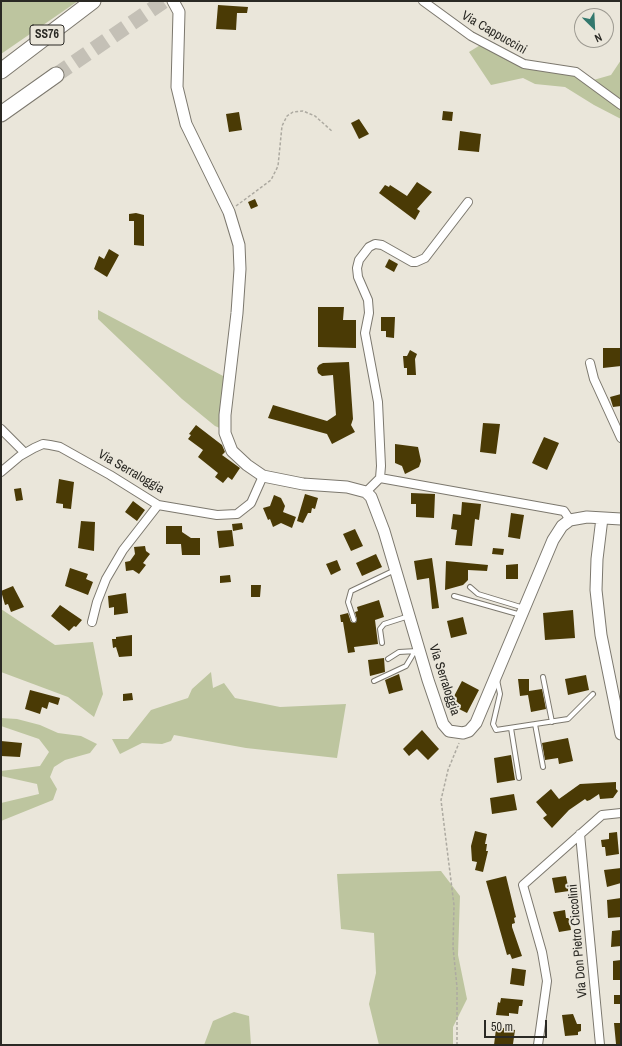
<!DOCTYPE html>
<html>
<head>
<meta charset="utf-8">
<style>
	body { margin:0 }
	#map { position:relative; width:622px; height:1046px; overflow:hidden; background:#eae6da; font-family:"Archivo Narrow",sans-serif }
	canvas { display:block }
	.frame { position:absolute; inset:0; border:2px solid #2a2924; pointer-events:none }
	.north { position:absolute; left:574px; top:8px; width:40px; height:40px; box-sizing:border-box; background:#eae6da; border:1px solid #9d9a91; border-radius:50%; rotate:156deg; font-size:11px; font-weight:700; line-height:16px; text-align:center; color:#2a2924 }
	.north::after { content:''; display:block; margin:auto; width:14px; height:18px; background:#33786d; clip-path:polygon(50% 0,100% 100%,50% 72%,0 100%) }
	.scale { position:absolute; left:484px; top:1020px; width:63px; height:18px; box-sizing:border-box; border:2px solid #2a2924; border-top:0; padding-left:5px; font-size:12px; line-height:14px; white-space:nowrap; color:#2a2924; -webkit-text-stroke:3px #eae6da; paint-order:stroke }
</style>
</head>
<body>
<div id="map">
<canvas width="622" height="1046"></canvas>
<div class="frame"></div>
<div class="north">N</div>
<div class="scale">50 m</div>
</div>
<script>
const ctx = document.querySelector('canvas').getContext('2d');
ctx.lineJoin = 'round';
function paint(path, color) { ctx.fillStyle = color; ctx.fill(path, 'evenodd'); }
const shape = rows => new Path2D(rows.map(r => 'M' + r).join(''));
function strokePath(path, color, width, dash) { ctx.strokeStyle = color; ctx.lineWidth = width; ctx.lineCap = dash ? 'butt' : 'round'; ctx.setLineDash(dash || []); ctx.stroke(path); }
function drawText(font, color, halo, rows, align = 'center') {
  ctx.font = font + ' "Archivo Narrow",sans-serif'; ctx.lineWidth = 4; ctx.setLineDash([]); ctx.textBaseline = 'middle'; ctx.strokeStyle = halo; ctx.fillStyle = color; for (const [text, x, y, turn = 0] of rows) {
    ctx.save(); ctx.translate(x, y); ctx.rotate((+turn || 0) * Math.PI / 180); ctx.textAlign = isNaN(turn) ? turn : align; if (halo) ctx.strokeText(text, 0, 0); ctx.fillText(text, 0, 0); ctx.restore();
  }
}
const green = shape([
	[1,1,78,1,1,54],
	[482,44,512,60,558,69,590,81,611,75,621,60,621,119,594,105,565,87,535,84,523,78,491,85,469,52],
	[98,310,225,377,222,429,215,426,182,399,98,319],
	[1,609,55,645,93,642,103,694,94,717,68,697,1,672],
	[211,672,213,688,224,683,235,698,280,707,346,704,337,758,246,748,174,735,171,741,162,744,142,743,120,754,112,739,128,739,151,710,188,698,192,689],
	[1,718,17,719,40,725,58,733,81,736,97,744,90,753,65,760,54,767,50,777,57,789,53,800,1,821,1,803,39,794,37,784,1,776,1,771,40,766,49,752,39,739,1,726],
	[441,871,460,896,458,955,467,999,453,1027,453,1045,379,1045,369,1004,376,973,374,933,341,929,337,874],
	[234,1012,249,1016,251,1045,204,1045,213,1021]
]);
const building = shape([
	[218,5,248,7,247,13,237,13,236,30,216,29],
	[443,111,453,112,452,121,442,120],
	[239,112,242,130,229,132,226,114],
	[359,119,369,134,359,139,351,123],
	[460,131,481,134,479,152,458,150],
	[417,182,432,192,417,209,420,211,415,220,379,193,385,185,389,187,390,185,407,196],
	[255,199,258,206,251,209,248,202],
	[136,213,144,215,144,246,134,245,134,221,129,221,129,214],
	[109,249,119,255,107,277,94,269,99,256,104,259],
	[389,259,398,264,394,272,385,267],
	[318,307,344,307,343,320,356,320,356,348,318,347],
	[381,317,395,317,394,338,386,337,386,331,381,331],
	[603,348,621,348,621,366,603,368],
	[410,350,417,354,415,359,416,375,407,375,407,368,404,368,403,356,407,356],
	[349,362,353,419,351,425,355,432,332,444,327,434,268,418,273,405,327,421,336,415,333,375,322,376,318,373,317,368,319,365,323,363],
	[621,394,621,406,613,407,610,397],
	[483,423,500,424,496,454,480,452],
	[196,425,222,445,225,452,222,455,240,468,232,480,228,477,223,483,215,477,218,473,198,457,203,450,188,439,191,435,189,434],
	[544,437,559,443,547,470,532,463],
	[395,444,418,447,421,461,419,467,405,474,402,466,395,463],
	[59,479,74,482,71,509,63,508,63,504,56,503],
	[21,488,23,500,16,501,14,489],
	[411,493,435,494,434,518,416,517,416,504,411,504],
	[305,494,318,498,315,509,312,508,311,513,308,513,303,523,297,521],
	[274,495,281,498,285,506,283,512,296,517,292,528,281,523,273,527,270,519,268,520,263,508,270,506],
	[133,501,145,510,137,521,125,512],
	[462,502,481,504,479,520,475,519,472,546,455,545,457,530,451,529,453,514,461,515],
	[511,513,524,515,520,539,508,537],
	[81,521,95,522,94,551,78,548],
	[242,523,243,529,233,531,232,524],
	[166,526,182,526,182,532,191,538,200,538,200,555,182,555,181,544,166,544],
	[355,529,363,546,351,551,343,534],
	[232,530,234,546,219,548,217,531],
	[145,546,146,551,150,554,143,563,146,565,139,574,133,570,126,571,125,562,130,561,135,554,134,547],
	[493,548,504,549,503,555,492,554],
	[376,554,382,567,362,576,356,563],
	[432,558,439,608,432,609,429,578,417,580,414,561],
	[337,560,341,570,331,575,326,564],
	[446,561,488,565,487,571,468,570,468,580,463,585,445,590],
	[518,564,518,579,506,579,506,565],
	[70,568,88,574,86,579,93,582,88,595,65,586],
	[230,575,231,582,220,583,220,576],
	[251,585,261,585,260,597,251,597],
	[13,586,24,607,11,612,8,604,5,605,1,591],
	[126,593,128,613,114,615,114,607,109,608,108,596],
	[379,600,384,617,375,620,378,644,354,647,355,652,348,653,343,622,341,622,340,615,348,613,351,622,355,623,357,620,355,612,358,611,357,607],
	[60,605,82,620,76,627,74,626,69,631,51,616],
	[573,610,575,638,545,640,543,613],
	[463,617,467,634,451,638,447,621],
	[132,635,132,656,119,657,116,647,113,648,112,639,116,639,116,637],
	[384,658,385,672,370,676,368,660],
	[399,674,403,690,389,694,385,680],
	[586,675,589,690,568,695,565,679],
	[518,679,529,679,529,691,542,689,546,709,531,712,528,695,520,696],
	[462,681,479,690,467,713,459,709,461,705,452,700],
	[30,690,60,698,58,705,49,702,47,709,42,707,40,714,25,709],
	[132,693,133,700,123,701,123,694],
	[422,730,439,749,428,760,417,749,409,756,403,749],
	[568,738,573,761,559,764,558,758,545,760,542,743],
	[1,741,22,743,20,757,1,756],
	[511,755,515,780,497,783,494,758],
	[616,782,616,789,618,791,613,798,600,799,599,794,590,800,587,801,585,799,569,810,552,828,543,818,547,815,536,802,551,789,559,799,580,784],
	[514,794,517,810,492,814,490,798],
	[475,831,487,834,485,844,487,844,486,851,488,851,483,872,475,870,477,862,472,861,471,846],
	[617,832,619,854,606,856,605,847,602,847,601,840,609,839,609,833],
	[621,868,621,883,607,887,604,870],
	[506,876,516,917,514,918,515,923,512,924,512,927,522,956,512,959,510,954,507,955,486,881],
	[566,876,569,891,555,893,552,878],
	[621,898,621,917,608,918,607,900],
	[565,910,566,918,569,918,571,930,559,932,553,912],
	[621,930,621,946,611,947,612,931],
	[621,960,621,980,613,980,613,961],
	[512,968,526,970,524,986,510,984],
	[614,995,621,995,621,1004,614,1004],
	[501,998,523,1000,522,1006,519,1006,518,1014,509,1013,509,1016,496,1015,498,1002,500,1003],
	[573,1014,577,1024,581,1024,581,1031,578,1032,578,1035,565,1036,562,1015],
	[614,1023,621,1023,621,1044,616,1044],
	[503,1028,515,1030,513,1044,494,1045,496,1029,503,1030]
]);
const highwayTunnel = shape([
	[56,75,164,1]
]);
const path = shape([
	[236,206,271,180,278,166,282,126,287,116,293,112,303,111,315,116,333,132],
	[457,1045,457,987,453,947,454,905,441,800,448,770,459,743]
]);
const lane = shape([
	[470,587,478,594,524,608],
	[454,596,521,615],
	[354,620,348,602,351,591,395,570],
	[382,643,380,629,384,624,409,616],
	[388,659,399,652,417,651],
	[543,677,552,722],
	[497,680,500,694,493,724,496,730,568,719,593,694],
	[374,681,406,666,415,651],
	[535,724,543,767],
	[511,728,519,778]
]);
const street = shape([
	[423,1,471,36,524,64,576,72,621,105],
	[590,363,594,379,621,438],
	[1,429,25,453],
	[1,472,20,456,34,448,43,444,50,445,60,447,110,475,158,505,217,515,237,514,251,503,263,476],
	[380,478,564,511,570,520],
	[366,492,380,478,381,466,378,402,365,333,369,313,368,300,358,277,357,268,359,260,369,247,375,244,382,245,412,262,416,262,425,258,468,202],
	[92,622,97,602,106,579,123,550,158,505],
	[580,834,600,1045],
	[538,1045,547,981,542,952,523,885,602,815,621,813]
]);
const secondary = shape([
	[173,1,179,12,177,87,186,124,229,212,239,245,240,269,237,313,225,415,225,433,232,451,247,465,263,476,303,484,347,487,366,492,371,497,384,531,428,680,443,724,449,731,463,733,469,731,476,723,553,540,562,526,570,520,587,517,621,519],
	[602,518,597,559,596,590,601,635,621,734]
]);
const highway = shape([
	[1,71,93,1],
	[1,114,56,75]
]);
const shields = [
	[47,35,34]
];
const shieldNames = [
	["SS76",47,35]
];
const streetNames = [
	["Via Cappuccini",494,33,30],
	["Via Serraloggia",131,472,30],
	["Via Serraloggia",444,680,72],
	["Via Don Pietro Ciccolini",578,941,-95]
];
paint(green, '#bdc59f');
paint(building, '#4a3a05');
strokePath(highwayTunnel, '#c4c0b6', 15, [15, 8]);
strokePath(lane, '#7c786e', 6);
strokePath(street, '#7c786e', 10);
strokePath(secondary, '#7c786e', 13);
strokePath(highway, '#7c786e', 17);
strokePath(path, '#adaaa1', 1.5, [3, 2]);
strokePath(lane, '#fff', 4);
strokePath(street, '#fff', 8);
strokePath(secondary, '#fff', 11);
strokePath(highway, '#fff', 15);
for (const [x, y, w] of shields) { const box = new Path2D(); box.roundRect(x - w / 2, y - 10, w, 20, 3); ctx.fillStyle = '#eae6da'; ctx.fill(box); strokePath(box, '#2a2924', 1); }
drawText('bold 12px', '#2a2924', null, shieldNames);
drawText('13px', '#2a2924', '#eae6da', streetNames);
</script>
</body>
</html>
